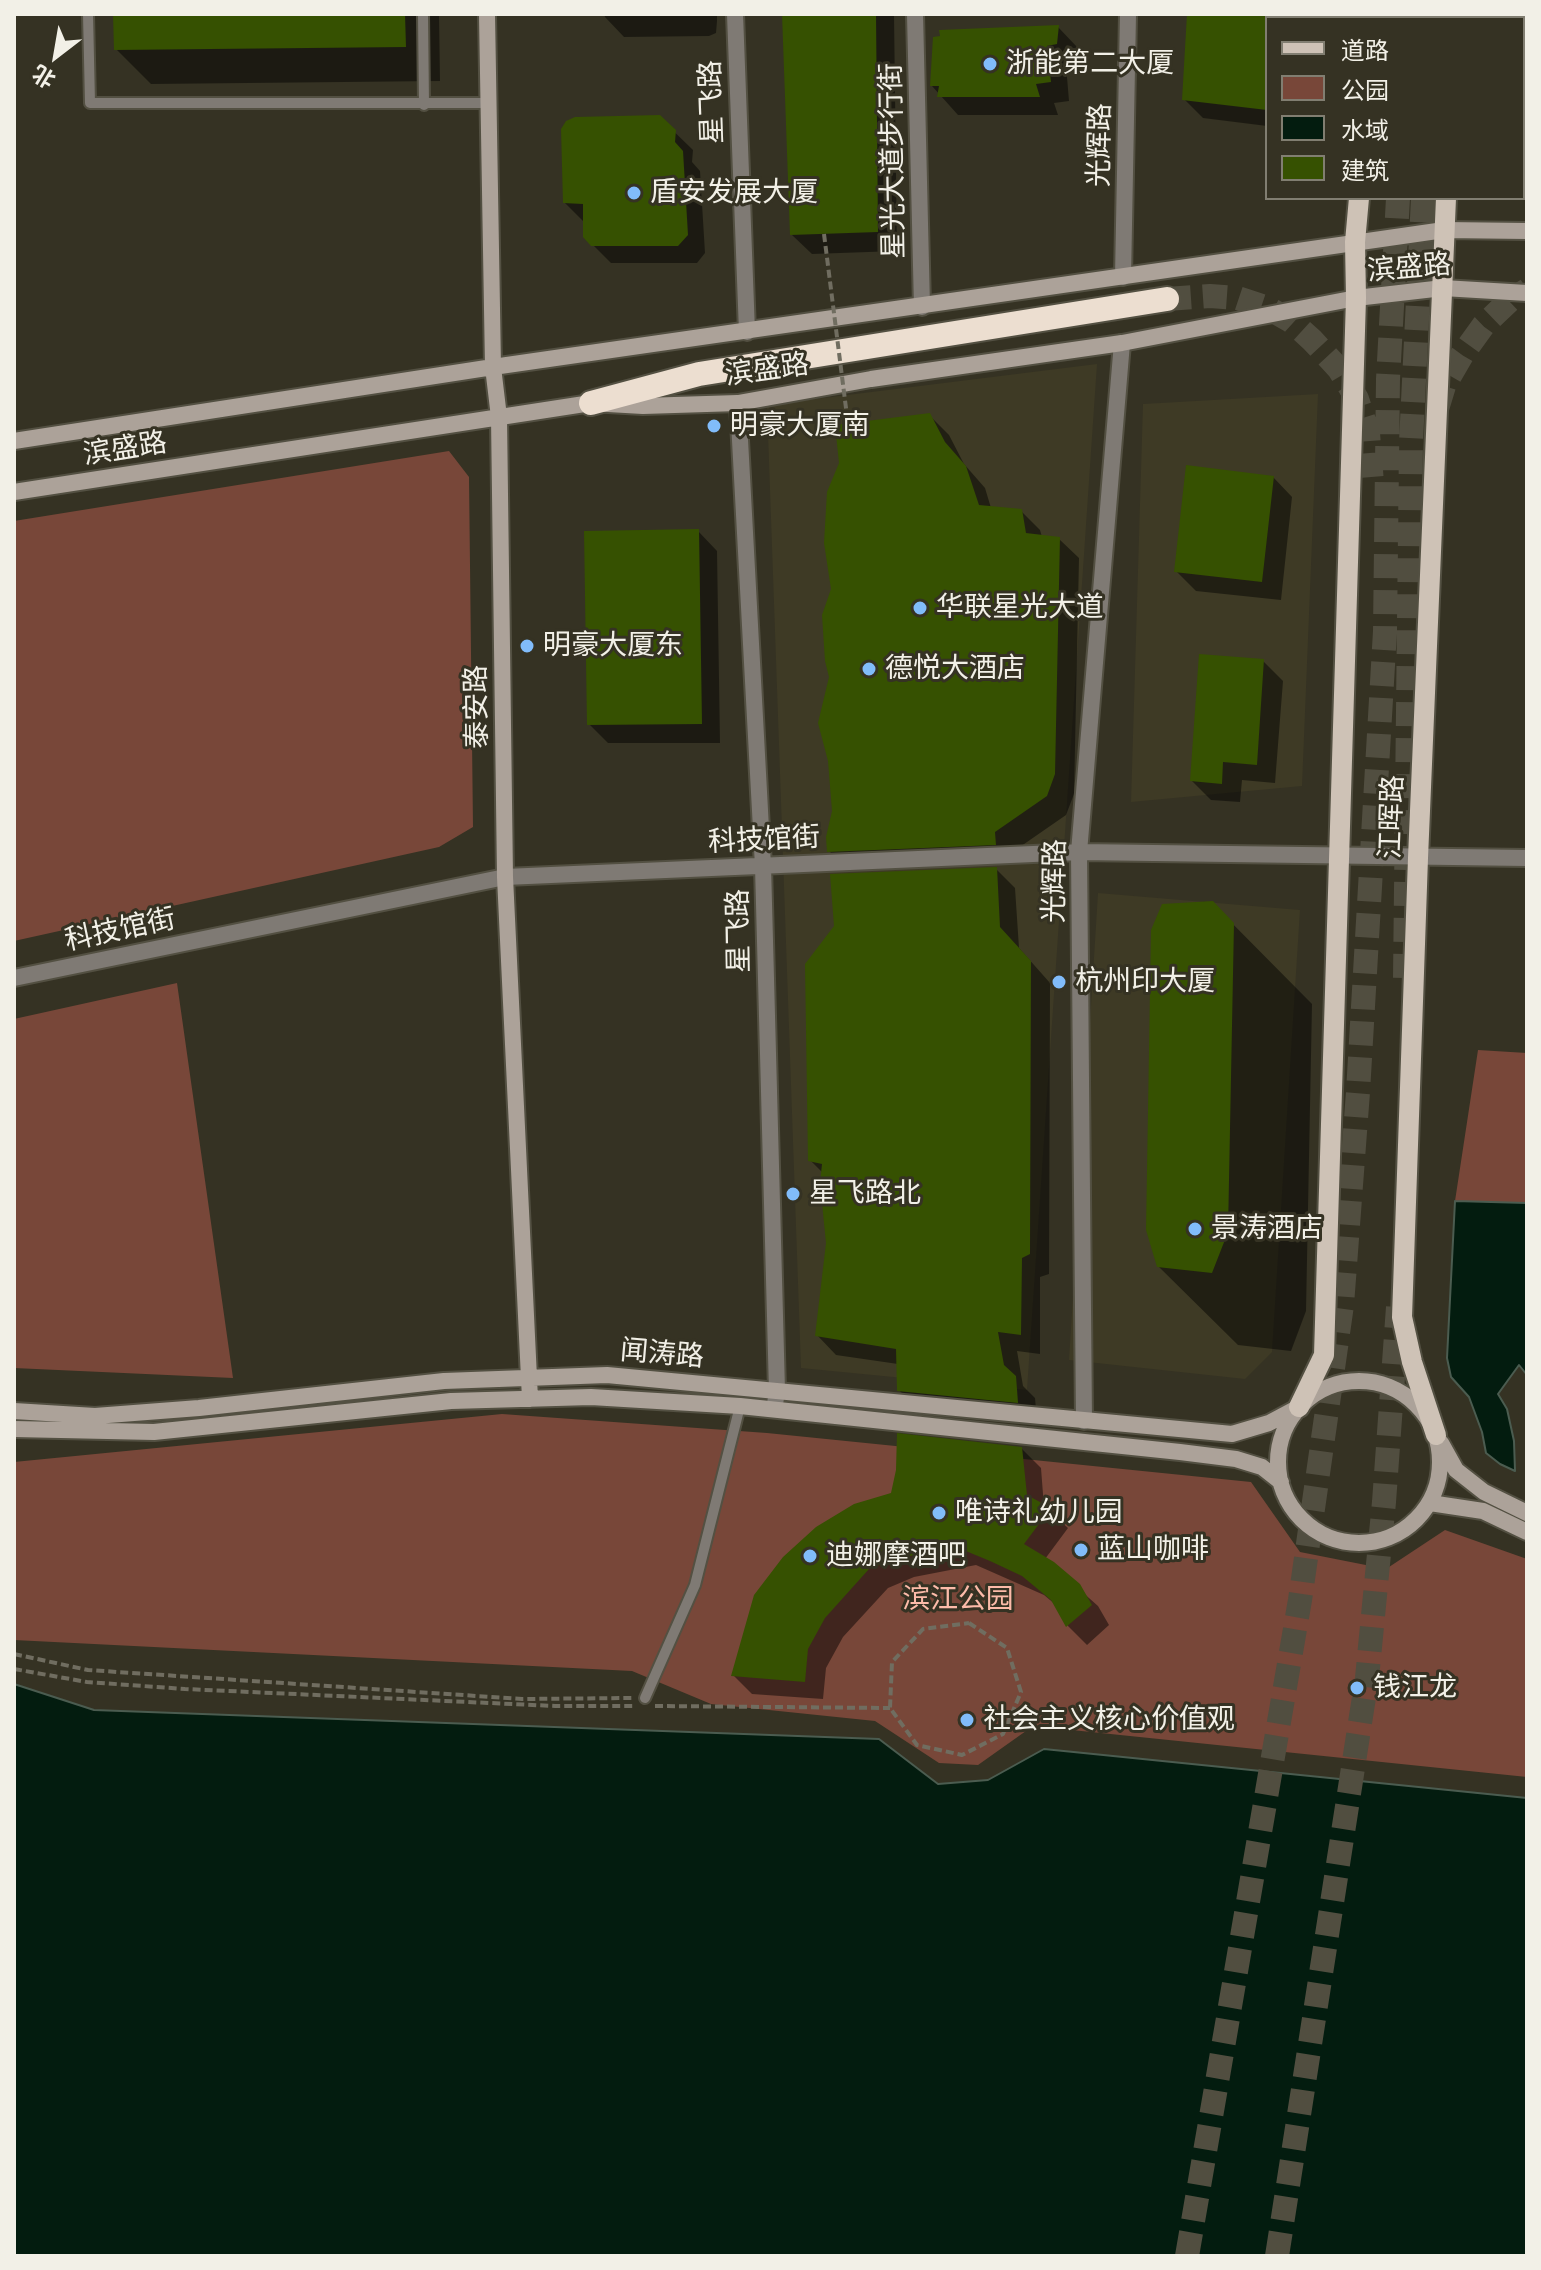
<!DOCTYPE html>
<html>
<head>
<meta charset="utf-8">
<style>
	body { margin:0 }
	#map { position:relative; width:1541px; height:2270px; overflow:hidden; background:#353223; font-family:Quicksand,"Noto Sans SC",sans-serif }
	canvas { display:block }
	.frame { position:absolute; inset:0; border:16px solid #f2f0e7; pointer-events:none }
	.legend { position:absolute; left:1265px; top:16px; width:260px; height:184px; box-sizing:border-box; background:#353223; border:2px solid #817e71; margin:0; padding:10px 14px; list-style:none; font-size:24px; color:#f2f0e7 }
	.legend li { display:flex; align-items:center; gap:16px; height:40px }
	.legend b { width:40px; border:2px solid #817e71 }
	.north { position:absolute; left:16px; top:16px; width:80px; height:80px; -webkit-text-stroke:6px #353223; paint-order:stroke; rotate:211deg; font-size:22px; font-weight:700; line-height:32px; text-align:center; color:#f2f0e7 }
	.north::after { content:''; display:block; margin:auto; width:28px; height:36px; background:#f2f0e7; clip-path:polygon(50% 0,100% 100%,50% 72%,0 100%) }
</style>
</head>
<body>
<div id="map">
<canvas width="1541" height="2270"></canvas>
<div class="frame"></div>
<ul class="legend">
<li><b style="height:10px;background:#cec2b6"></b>道路</li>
<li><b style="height:22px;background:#784739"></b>公园</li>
<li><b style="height:22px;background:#031c0f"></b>水域</li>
<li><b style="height:22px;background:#365101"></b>建筑</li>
</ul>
<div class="north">北</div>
</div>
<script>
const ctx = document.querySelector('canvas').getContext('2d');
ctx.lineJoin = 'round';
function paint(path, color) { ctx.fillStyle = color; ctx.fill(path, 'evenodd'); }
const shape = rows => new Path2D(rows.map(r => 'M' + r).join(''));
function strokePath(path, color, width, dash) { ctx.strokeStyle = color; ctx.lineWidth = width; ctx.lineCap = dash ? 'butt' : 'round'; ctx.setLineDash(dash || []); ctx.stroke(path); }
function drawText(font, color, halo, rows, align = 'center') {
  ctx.font = font + ' Quicksand,"Noto Sans SC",sans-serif'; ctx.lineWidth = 6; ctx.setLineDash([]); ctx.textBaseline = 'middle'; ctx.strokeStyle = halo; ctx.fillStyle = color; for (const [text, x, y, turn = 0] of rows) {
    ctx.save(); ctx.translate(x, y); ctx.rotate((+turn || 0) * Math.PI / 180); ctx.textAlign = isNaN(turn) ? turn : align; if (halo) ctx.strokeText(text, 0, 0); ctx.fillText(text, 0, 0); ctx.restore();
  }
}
const built = shape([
	[1097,364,1027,1390,801,1368,767,405],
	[1318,394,1302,786,1131,802,1143,404],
	[1098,893,1300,910,1272,1352,1245,1379,1069,1360]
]);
const green = shape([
	[449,451,469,477,473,827,439,847,14,941,14,521],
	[177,983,233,1378,14,1368,14,1019],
	[1478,1050,1527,1053,1527,1203,1455,1201],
	[502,1414,767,1433,1251,1482,1300,1552,1386,1569,1445,1530,1527,1559,1527,1777,1033,1726,978,1765,939,1763,875,1721,711,1704,632,1671,14,1640,14,1462]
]);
const water = shape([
	[1455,1201,1527,1203,1527,1375,1519,1365,1498,1394,1507,1409,1514,1441,1515,1471,1500,1464,1486,1453,1482,1432,1469,1397,1451,1377,1447,1358,1455,1201],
	[14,1684,94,1710,879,1739,938,1784,988,1780,1044,1749,1527,1798,1527,2256,14,2256,14,1684]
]);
const shadow = shape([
	[115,14,439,14,440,81,151,84,116,49],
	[604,14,717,14,717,21,716,33,709,36,624,37,605,17],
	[784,14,894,14,897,251,812,254,792,235],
	[1189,14,1295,14,1295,18,1267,18,1267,126,1203,118,1184,99],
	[1058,27,1077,47,1076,63,1066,65,1069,101,1054,103,1058,115,958,115,932,86],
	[659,117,693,150,692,162,700,171,705,253,697,263,611,263,585,237,583,221,565,203],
	[929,415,949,435,964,464,985,488,991,508,1021,511,1040,530,1042,537,1059,539,1079,558,1074,794,1066,815,1014,851,1014,863,849,870,829,851,834,811,830,760],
	[1273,477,1292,497,1281,600,1196,591,1176,571],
	[698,531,717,551,720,743,608,743,589,724],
	[1263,661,1283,681,1275,783,1242,780,1240,802,1211,800,1192,781],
	[996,869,1015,888,1019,948,1050,983,1049,1274,1040,1277,1040,1354,1017,1351,1023,1386,1035,1398,1037,1421,918,1410,899,1390,898,1364,836,1355,817,1335,828,1243,823,1173,810,1160],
	[1212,903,1312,1004,1306,1311,1291,1351,1238,1345,1158,1266],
	[1021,1448,1041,1468,1044,1507,1068,1528,1045,1559,1098,1606,1109,1625,1087,1645,1068,1626,1056,1605,1044,1595,976,1565,914,1577,888,1588,843,1637,826,1668,823,1699,752,1694,733,1675]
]);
const building = shape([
	[113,14,405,14,406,47,114,50],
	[782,14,876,14,878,232,790,235],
	[1187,14,1267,14,1267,110,1182,100],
	[1059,25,1057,44,1047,46,1051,82,1036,84,1040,97,937,97,939,86,930,86,933,37,940,36,939,30],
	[660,115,676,130,675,142,683,151,688,235,678,246,591,246,583,237,583,204,563,203,561,129,566,121,575,117],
	[930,413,945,442,966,466,979,505,1022,509,1026,533,1060,537,1055,774,1047,796,995,832,996,845,827,852,826,837,832,811,828,761,818,723,829,677,825,661,822,615,831,589,824,543,827,492,839,463,835,425],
	[1186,465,1274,476,1262,582,1174,572],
	[699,529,702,724,587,725,584,531],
	[1199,654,1264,659,1257,765,1223,762,1222,784,1190,781],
	[997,867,1000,927,1031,961,1030,1254,1022,1258,1021,1335,998,1332,1004,1365,1016,1376,1018,1403,897,1391,896,1349,815,1336,826,1243,820,1183,822,1164,808,1161,805,964,834,926,830,874],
	[1213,901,1234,923,1228,1232,1212,1273,1157,1267,1146,1230,1151,930,1162,904],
	[897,1433,1022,1447,1027,1495,1051,1508,1024,1544,1054,1562,1080,1584,1092,1605,1066,1627,1051,1600,1022,1576,990,1561,956,1547,895,1559,869,1569,825,1618,808,1649,805,1682,731,1676,754,1595,783,1557,816,1527,854,1504,891,1493,896,1470]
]);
const highwayTunnel = shape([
	[1167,299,1210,296,1238,298,1268,308,1291,321,1312,340,1339,369,1357,399,1368,433,1372,483],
	[1437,409,1444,386,1462,355,1483,326,1509,301,1527,290],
	[1405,978,1411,442,1423,198],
	[1187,2256,1300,1600,1342,1305,1358,1092,1385,631,1388,379,1398,198],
	[1277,2256,1367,1678,1384,1502,1398,1307]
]);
const path = shape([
	[969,1623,1007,1648,1021,1692,1003,1734,962,1755,917,1745,890,1708,892,1662,923,1629,969,1623],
	[14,1654,88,1670,522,1699,632,1698],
	[14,1669,87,1682,185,1689,555,1706,634,1706],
	[655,1706,890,1708]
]);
const lane = shape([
	[88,14,90,103,488,103],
	[423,14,424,105],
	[645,1698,695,1585,740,1406]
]);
const street = shape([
	[735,14,747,332],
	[915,14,922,307],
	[1123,277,1128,14],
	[738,403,763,866,777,1391,775,1404],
	[14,978,505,877,1079,852,1527,858],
	[1084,1421,1079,852,1122,343]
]);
const secondary = shape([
	[487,14,493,367,499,417,505,877,530,1399],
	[14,441,493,367,1444,230,1527,231],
	[14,492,591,403,643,406,738,403,871,379,1122,343,1356,298,1443,288,1527,293],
	'1278 1462a81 81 0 1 1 162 0a81 81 0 1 1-162 0Z',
	[14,1411,95,1416,199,1408,444,1381,607,1375,1232,1434,1269,1423,1299,1407],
	[14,1429,154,1432,451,1401,591,1397,740,1406,1180,1452,1236,1459,1262,1467,1281,1482],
	[1441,1443,1456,1470,1484,1492,1527,1513],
	[1430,1503,1483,1511,1527,1532]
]);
const primary = shape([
	[1375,18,1376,14],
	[1455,18,1456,14],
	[1299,1407,1324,1355,1356,298,1355,242,1359,198],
	[1436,1435,1412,1362,1402,1317,1418,858,1446,198]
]);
const highway = shape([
	[1409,18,1409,14],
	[1433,18,1433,14],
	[591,403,699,374,1167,299]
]);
const pathBridge = shape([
	[824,234,848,424]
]);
const markers = [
	[990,64,8,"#81bcfa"],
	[634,193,8,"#81bcfa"],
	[714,426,8,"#81bcfa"],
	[920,608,8,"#81bcfa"],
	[527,646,8,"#81bcfa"],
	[869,669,8,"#81bcfa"],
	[1059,982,8,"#81bcfa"],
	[793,1194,8,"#81bcfa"],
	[1195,1229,8,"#81bcfa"],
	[939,1513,8,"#81bcfa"],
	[1081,1550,8,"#81bcfa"],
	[810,1556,8,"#81bcfa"],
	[1357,1688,8,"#81bcfa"],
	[967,1720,8,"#81bcfa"]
];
const poiNames = [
	["浙能第二大厦",1006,64],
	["盾安发展大厦",650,193],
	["明豪大厦南",730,426],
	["华联星光大道",936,608],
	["明豪大厦东",543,646],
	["德悦大酒店",885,669],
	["杭州印大厦",1075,982],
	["星飞路北",809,1194],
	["景涛酒店",1211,1229],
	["唯诗礼幼儿园",955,1513],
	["蓝山咖啡",1097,1550],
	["迪娜摩酒吧",826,1556],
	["钱江龙",1373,1688],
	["社会主义核心价值观",983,1720]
];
const streetNames = [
	["星飞路",712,102,-92],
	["光辉路",1100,145,-89],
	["星光大道步行街",893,161,-91],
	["滨盛路",1409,268,-5],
	["滨盛路",767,370,-8],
	["滨盛路",125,449,-9],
	["泰安路",477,707,-91],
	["江晖路",1392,817,-88],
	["科技馆街",764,840,-3],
	["光辉路",1055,881,-89],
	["科技馆街",120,930,-12],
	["星飞路",739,931,-91],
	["闻涛路",662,1354,5]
];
const parkNames = [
	["滨江公园",958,1600]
];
paint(built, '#3e3a25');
paint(green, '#784739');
paint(water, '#031c0f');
strokePath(water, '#4b5c50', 2);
paint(shadow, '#0007');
paint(building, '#365101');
strokePath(highwayTunnel, '#514e40', 24, [24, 12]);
strokePath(lane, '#535042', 14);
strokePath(street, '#535042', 20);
strokePath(secondary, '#535042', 20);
strokePath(primary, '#535042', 24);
strokePath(highway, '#535042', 28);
strokePath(path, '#706d60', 4, [8, 4]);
strokePath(lane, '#7f7a74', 10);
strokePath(street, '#7f7a74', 16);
strokePath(secondary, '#aca299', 16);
strokePath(primary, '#cec2b6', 20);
strokePath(highway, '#ecded0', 24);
strokePath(pathBridge, '#706d60', 4, [8, 4]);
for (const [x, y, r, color] of markers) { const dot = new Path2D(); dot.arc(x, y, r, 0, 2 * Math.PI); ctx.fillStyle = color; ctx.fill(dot); strokePath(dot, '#353223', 3); }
drawText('28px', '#f2f0e7', '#353223', poiNames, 'left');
drawText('28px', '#f2f0e7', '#353223', streetNames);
drawText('28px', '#fcbba9', '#353223', parkNames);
</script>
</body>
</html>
